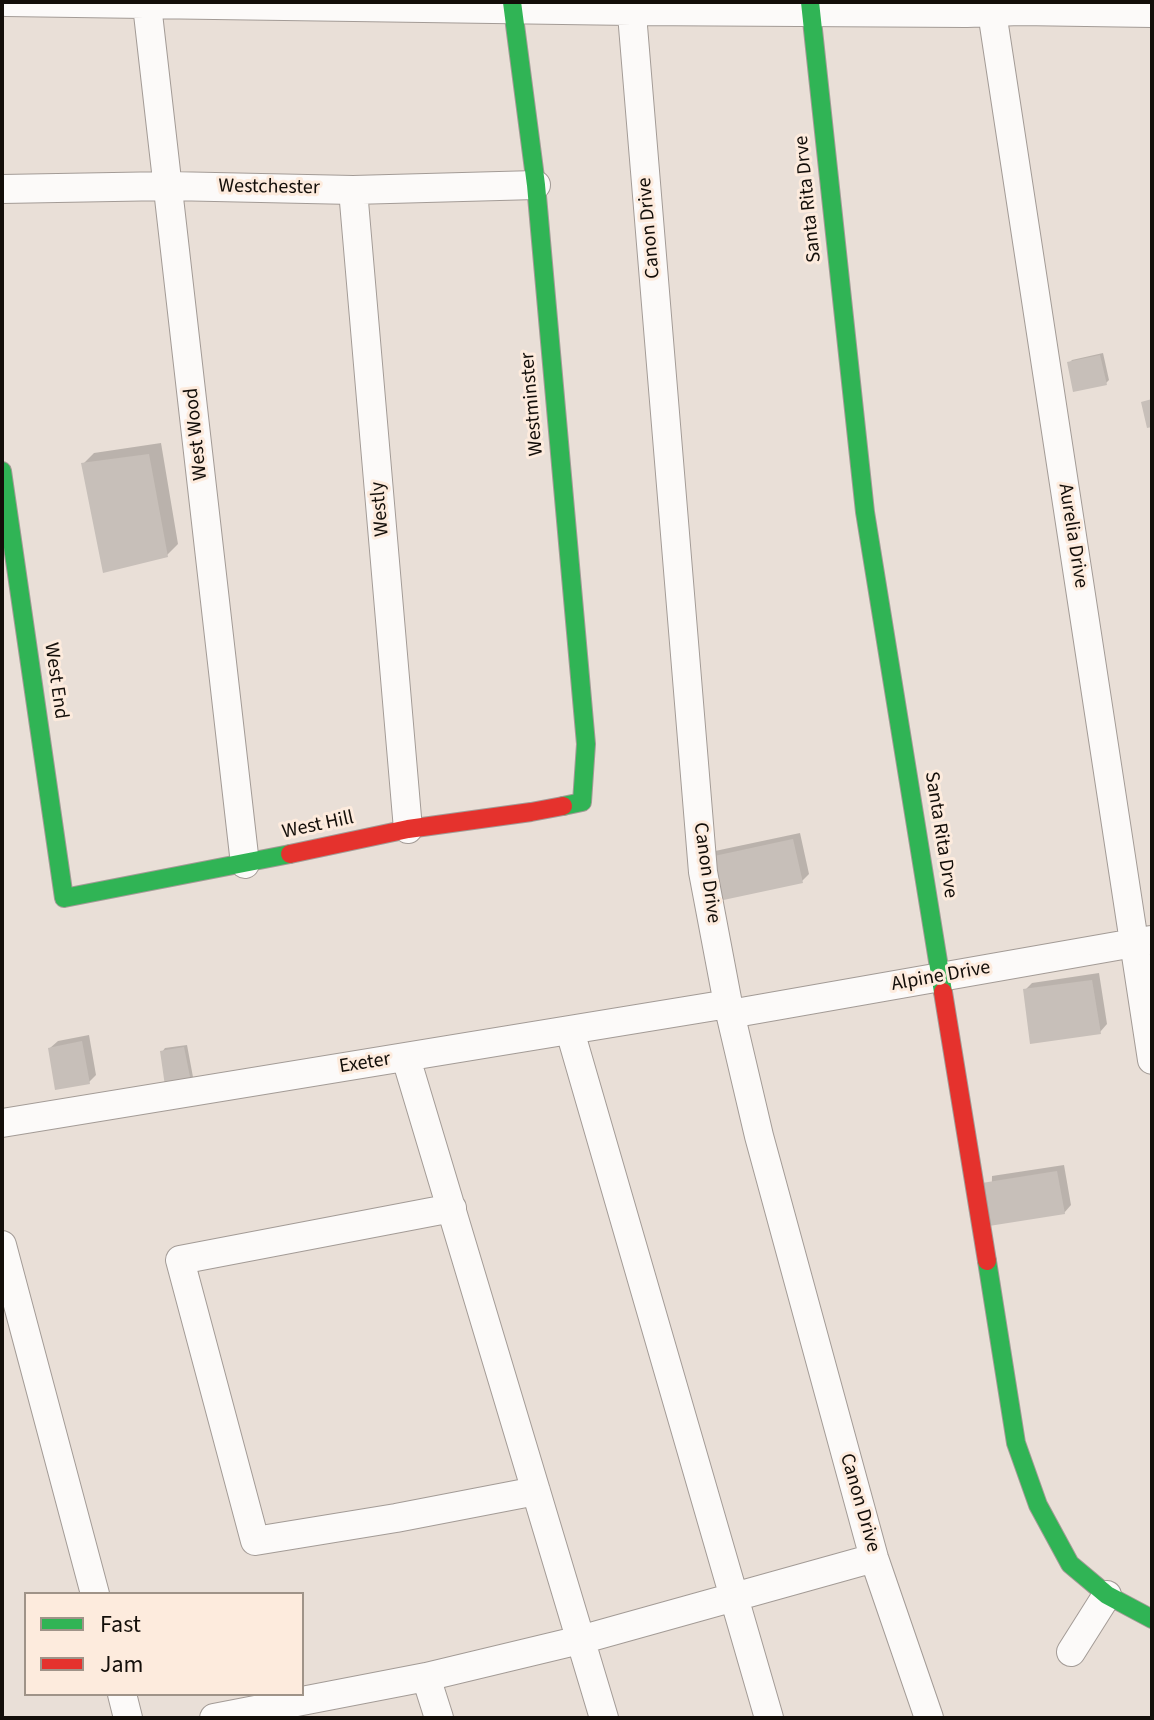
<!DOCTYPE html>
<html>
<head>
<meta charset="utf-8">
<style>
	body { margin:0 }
	#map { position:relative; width:1154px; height:1720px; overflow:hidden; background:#e9dfd7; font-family:"Source Sans 3",sans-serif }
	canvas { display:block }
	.frame { position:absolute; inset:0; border:4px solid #130e09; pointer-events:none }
	.legend { position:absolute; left:24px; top:1592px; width:280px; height:104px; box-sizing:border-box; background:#fdebdd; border:2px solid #9f9388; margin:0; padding:10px 14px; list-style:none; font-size:24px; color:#130e09 }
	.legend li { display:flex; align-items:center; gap:16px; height:40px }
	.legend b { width:40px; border:2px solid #9f9388 }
</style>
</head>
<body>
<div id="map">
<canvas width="1154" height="1720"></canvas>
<div class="frame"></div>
<ul class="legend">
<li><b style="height:10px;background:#30b455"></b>Fast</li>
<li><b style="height:10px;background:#e5322d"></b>Jam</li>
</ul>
</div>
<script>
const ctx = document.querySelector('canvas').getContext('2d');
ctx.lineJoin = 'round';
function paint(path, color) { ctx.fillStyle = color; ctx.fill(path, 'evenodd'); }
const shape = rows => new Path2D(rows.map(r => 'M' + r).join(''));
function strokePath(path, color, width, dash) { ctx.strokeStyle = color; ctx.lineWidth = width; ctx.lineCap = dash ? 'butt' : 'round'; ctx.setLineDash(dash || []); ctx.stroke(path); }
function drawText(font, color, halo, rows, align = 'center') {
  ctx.font = font + ' "Source Sans 3",sans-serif'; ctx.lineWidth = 6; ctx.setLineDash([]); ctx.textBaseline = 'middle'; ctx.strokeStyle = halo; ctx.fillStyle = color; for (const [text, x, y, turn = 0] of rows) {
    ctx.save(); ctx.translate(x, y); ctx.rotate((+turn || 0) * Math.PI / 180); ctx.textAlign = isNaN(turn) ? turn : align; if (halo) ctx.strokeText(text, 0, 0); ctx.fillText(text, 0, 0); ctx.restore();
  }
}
const shadow = shape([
	[1103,353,1109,380,1106,383,1069,363,1072,360],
	[161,443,178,544,167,555,83,464,94,453],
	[800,833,809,874,802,881,707,859,715,851],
	[1099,973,1107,1024,1100,1032,1025,990,1032,983],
	[89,1035,96,1075,89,1082,50,1048,58,1041],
	[187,1045,193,1077,190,1080,162,1052,165,1048],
	[1064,1165,1071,1205,1064,1213,991,1224,992,1176]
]);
const building = shape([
	[1100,355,1107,385,1073,392,1067,362],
	[1152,399,1152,427,1147,428,1141,402],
	[149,454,168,557,103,573,81,463],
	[793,839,803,883,714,902,705,858],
	[1092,980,1101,1034,1030,1044,1023,989],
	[82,1041,90,1084,55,1090,48,1048],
	[184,1047,191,1082,165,1086,160,1051],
	[1057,1171,1065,1214,989,1226,982,1183]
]);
const street = shape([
	[6,2,632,11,967,13,1020,11,1152,13],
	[631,2,703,872,728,1004,759,1136,874,1558,929,1718],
	[147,5,245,864],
	[992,12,1152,1060],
	[2,189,169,186,353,190,536,185],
	[353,190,408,829],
	[730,1014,1151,940],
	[570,1031,769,1718],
	[406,1058,604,1718],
	[2,1123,728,1004],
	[452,1208,180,1260,255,1541,396,1518,536,1491],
	[2,1245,95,1594],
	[1071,1652,1107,1595],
	[426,1677,439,1718],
	[122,1694,128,1718],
	[214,1718,426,1677,580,1640,874,1558]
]);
const fast = shape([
	[512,2,536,185,586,744,582,802,563,806],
	[810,2,865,512,943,992],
	[2,471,64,898,290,854],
	[987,1261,1016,1443,1038,1505,1070,1564,1107,1595,1152,1619]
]);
const jam = shape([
	[290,854,408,829,531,812,563,806],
	[943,992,987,1261]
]);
const streetNames = [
	["Westchester",269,188,1],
	["Santa Rita Drve",809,199,-96],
	["Canon Drive",650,228,-95],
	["Westminster",533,404,-95],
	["West Wood",197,434,-96],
	["Westly",381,509,-95],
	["Aurelia Drive",1072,536,81],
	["West End",55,681,82],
	["West Hill",318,826,-12],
	["Santa Rita Drve",940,835,81],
	["Canon Drive",706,873,82],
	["Alpine Drive",941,977,-10],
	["Exeter",365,1064,-9],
	["Canon Drive",859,1503,74]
];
paint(shadow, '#0003');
paint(building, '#c7bfb9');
strokePath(street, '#a39b96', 30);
strokePath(fast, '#a39b96', 20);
strokePath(jam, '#a39b96', 20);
strokePath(street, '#fcfaf9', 28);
strokePath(fast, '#30b455', 18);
strokePath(jam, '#e5322d', 18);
drawText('20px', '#130e09', '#fdebdd', streetNames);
</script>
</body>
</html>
